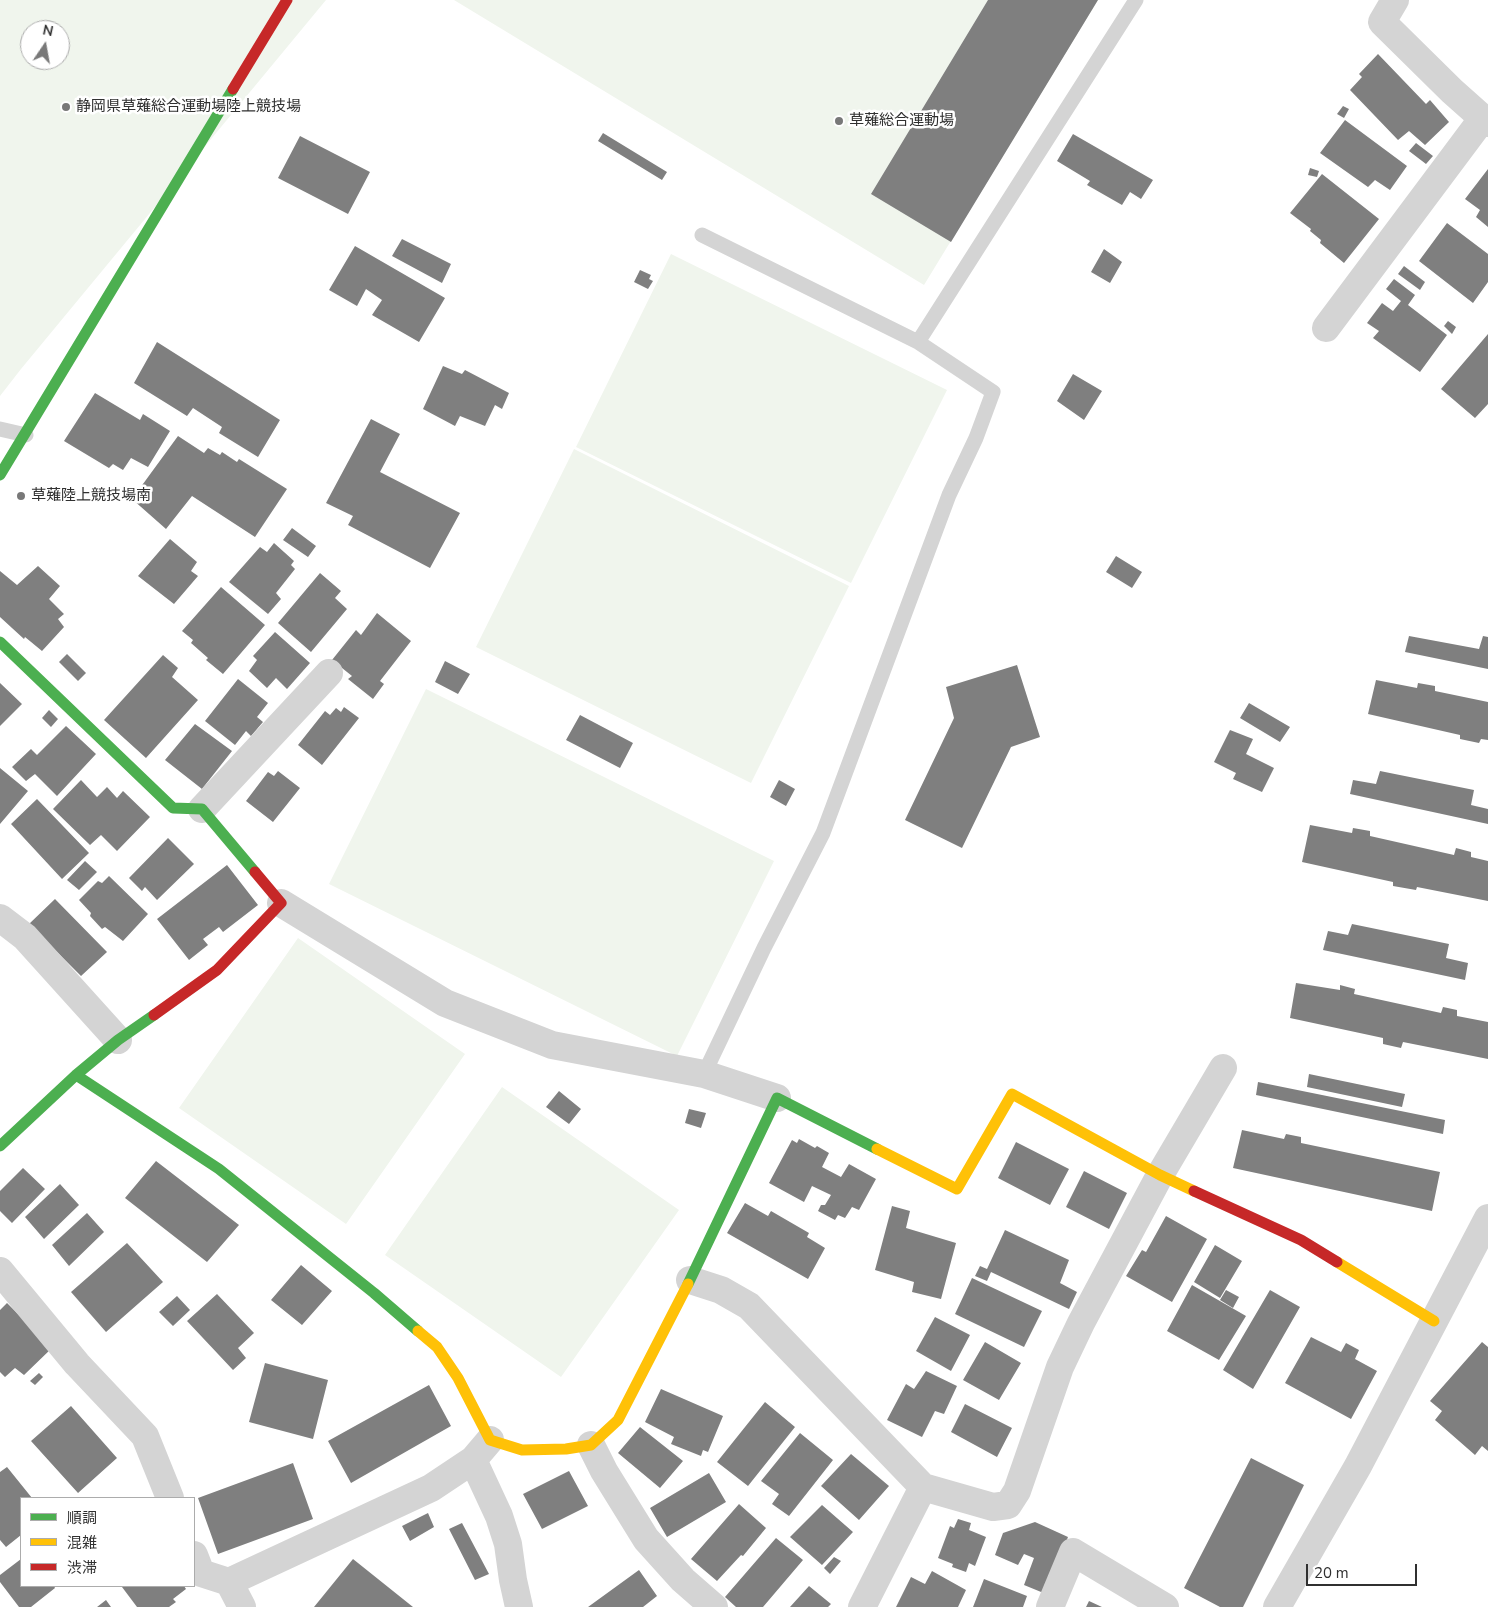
<!DOCTYPE html>
<html>
<head>
<meta charset="utf-8">
<style>
	body { margin:0 }
	#map { position:relative; width:1488px; height:1607px; overflow:hidden; background:#fff; font-family:"Nunito Sans","Noto Sans JP",sans-serif }
	canvas { display:block }
	.legend { position:absolute; left:20px; top:1497px; width:175px; height:90px; box-sizing:border-box; background:#fff; border:1px solid #acacac; margin:0; padding:6px 9px; list-style:none; font-size:15px; color:#303030 }
	.legend li { display:flex; align-items:center; gap:10px; height:25px }
	.legend b { width:25px; border:1px solid #acacac }
	.north { position:absolute; left:20px; top:20px; width:50px; height:50px; box-sizing:border-box; background:#fff; border:1px solid #acacac; border-radius:50%; rotate:12deg; font-size:14px; font-weight:700; line-height:20px; text-align:center; color:#303030 }
	.north::after { content:''; display:block; margin:auto; width:18px; height:22px; background:#787878; clip-path:polygon(50% 0,100% 100%,50% 72%,0 100%) }
	.scale { position:absolute; left:1306px; top:1564px; width:111px; height:22px; box-sizing:border-box; border:2px solid #303030; border-top:0; padding-left:6px; font-size:15px; line-height:18px; white-space:nowrap; color:#303030; -webkit-text-stroke:4px #fff; paint-order:stroke }
</style>
</head>
<body>
<div id="map">
<canvas width="1488" height="1607"></canvas>
<ul class="legend">
<li><b style="height:6px;background:#4caf50"></b>順調</li>
<li><b style="height:6px;background:#ffc107"></b>混雑</li>
<li><b style="height:6px;background:#c62828"></b>渋滞</li>
</ul>
<div class="north">N</div>
<div class="scale">20 m</div>
</div>
<script>
const ctx = document.querySelector('canvas').getContext('2d');
ctx.lineJoin = 'round';
function paint(path, color) { ctx.fillStyle = color; ctx.fill(path, 'evenodd'); }
const shape = rows => new Path2D(rows.map(r => 'M' + r).join(''));
function strokePath(path, color, width, dash) { ctx.strokeStyle = color; ctx.lineWidth = width; ctx.lineCap = dash ? 'butt' : 'round'; ctx.setLineDash(dash || []); ctx.stroke(path); }
function drawText(font, color, halo, rows, align = 'center') {
  ctx.font = font + ' "Nunito Sans","Noto Sans JP",sans-serif'; ctx.lineWidth = 5; ctx.setLineDash([]); ctx.textBaseline = 'middle'; ctx.strokeStyle = halo; ctx.fillStyle = color; for (const [text, x, y, turn = 0] of rows) {
    ctx.save(); ctx.translate(x, y); ctx.rotate((+turn || 0) * Math.PI / 180); ctx.textAlign = isNaN(turn) ? turn : align; if (halo) ctx.strokeText(text, 0, 0); ctx.fillText(text, 0, 0); ctx.restore();
  }
}
const green = shape([
	[0,0,326,0,21,369,0,396],
	[30,30,60,30,60,60,30,60],
	[454,0,1098,0,924,285],
	[671,254,947,390,851,583,576,447],
	[574,449,849,586,751,783,476,647],
	[426,689,774,861,677,1056,329,884],
	[298,938,465,1054,346,1224,179,1108],
	[502,1087,679,1210,561,1377,385,1255]
]);
const building = shape([
	[988,0,1098,0,951,242,871,194],
	[1378,54,1426,104,1430,100,1449,122,1425,145,1409,131,1398,140,1350,90,1362,77,1359,74],
	[1343,106,1349,109,1344,118,1337,114],
	[1345,120,1407,166,1390,190,1375,180,1368,187,1320,153],
	[603,133,667,172,662,180,598,141],
	[1073,134,1153,180,1141,199,1130,192,1122,205,1087,185,1090,181,1057,161],
	[300,136,370,172,348,214,278,178],
	[1416,143,1433,156,1426,164,1409,151],
	[1310,168,1319,171,1317,177,1308,175],
	[1488,169,1488,227,1476,217,1480,210,1465,199],
	[1322,174,1379,219,1344,263,1320,243,1321,240,1310,231,1311,229,1290,213],
	[1447,223,1488,254,1488,282,1473,303,1419,261],
	[402,239,451,264,442,283,392,256],
	[355,246,445,298,419,342,372,315,382,300,366,289,357,306,329,290],
	[1104,249,1122,262,1110,283,1091,272],
	[1404,266,1425,282,1420,290,1398,274],
	[640,270,651,275,649,279,653,281,648,289,634,282],
	[1394,279,1415,295,1408,305,1447,335,1420,372,1373,338,1379,331,1367,323,1382,303,1393,311,1401,301,1386,289],
	[1448,321,1456,327,1452,334,1444,326],
	[1488,334,1488,404,1475,418,1441,389],
	[157,342,280,420,258,457,219,433,222,427,193,408,187,416,134,383],
	[443,366,462,374,465,370,509,393,502,409,495,405,485,426,460,416,455,426,423,409],
	[1073,374,1102,391,1084,420,1057,401],
	[95,393,140,420,143,414,170,431,148,467,131,458,123,470,113,464,109,468,64,441],
	[371,419,400,434,380,472,460,513,430,568,348,525,353,516,326,503],
	[178,436,204,453,208,448,220,455,222,452,237,462,239,459,287,489,255,537,192,496,166,529,132,499],
	[292,528,316,546,308,557,283,540],
	[170,539,197,562,191,571,198,576,174,604,138,576],
	[274,543,294,561,291,565,295,569,276,593,281,599,268,614,229,582,260,547,267,552],
	[1116,556,1142,572,1132,588,1106,572],
	[38,566,60,586,49,599,64,614,58,619,64,627,42,651,25,637,24,639,0,617,0,571,17,585],
	[320,573,341,591,335,598,347,609,311,652,278,623],
	[221,587,265,625,223,674,206,660,208,658,191,643,193,640,182,631],
	[377,613,411,641,380,681,384,684,373,699,348,679,352,676,332,660,356,630,361,635],
	[275,632,310,663,287,689,276,678,267,688,249,671,257,660,253,656],
	[1409,636,1479,649,1483,636,1488,637,1488,669,1405,652],
	[67,654,86,673,78,681,59,662],
	[163,655,178,668,172,677,198,700,146,758,104,720],
	[445,661,470,674,458,694,435,682],
	[1017,665,1040,737,1011,747,962,848,905,820,954,718,946,687],
	[238,679,268,703,257,717,263,722,251,736,246,731,235,745,205,721],
	[1376,680,1417,688,1418,683,1435,686,1435,691,1488,702,1488,740,1481,739,1479,743,1460,739,1460,735,1368,714],
	[0,683,22,704,0,726],
	[1249,703,1290,727,1280,742,1240,718],
	[344,707,359,718,322,765,298,745,325,711,330,715,336,708,341,712],
	[49,710,58,719,51,727,42,718],
	[580,715,633,743,620,768,566,740],
	[195,724,232,751,202,789,165,760],
	[66,726,96,754,57,796,35,774,26,781,12,767,31,749,37,755],
	[1230,730,1253,739,1246,754,1274,768,1262,792,1233,779,1236,773,1214,762],
	[0,768,28,791,0,824],
	[278,771,300,788,273,822,246,801,268,772,274,776],
	[1380,771,1474,790,1471,805,1488,809,1488,824,1350,794,1353,780,1376,784],
	[81,780,97,797,107,787,117,798,123,791,150,817,117,851,101,835,90,845,53,809],
	[779,780,795,789,786,806,770,797],
	[37,799,89,853,62,879,11,824],
	[1310,825,1352,833,1353,828,1370,831,1370,836,1454,855,1456,848,1471,852,1471,857,1488,861,1488,901,1417,887,1416,890,1393,886,1393,882,1302,862],
	[168,838,194,864,157,900,145,887,142,891,129,878],
	[85,861,97,872,79,890,67,880],
	[227,865,258,905,223,932,219,927,203,939,208,945,189,960,157,919],
	[109,876,148,914,123,941,105,927,102,929,90,916,91,913,79,900,98,881,102,883],
	[55,899,107,952,81,976,29,924],
	[1352,924,1449,944,1446,958,1468,963,1465,980,1323,950,1328,931,1348,935],
	[1296,983,1340,990,1340,985,1355,989,1354,994,1441,1013,1443,1007,1457,1010,1457,1016,1488,1022,1488,1059,1403,1042,1401,1048,1383,1044,1383,1038,1290,1018],
	[1309,1074,1405,1094,1402,1107,1307,1087],
	[1258,1082,1445,1120,1443,1134,1256,1095],
	[559,1091,581,1109,569,1124,546,1107],
	[689,1109,706,1113,701,1128,685,1123],
	[1242,1130,1284,1139,1286,1134,1301,1137,1301,1143,1440,1172,1432,1211,1233,1168],
	[799,1139,815,1148,817,1146,829,1153,822,1167,841,1177,849,1164,876,1179,859,1210,852,1207,845,1218,838,1215,835,1220,818,1211,821,1205,825,1205,831,1195,812,1186,804,1202,769,1183,792,1140,797,1143],
	[1016,1142,1069,1169,1050,1205,998,1178],
	[156,1161,239,1225,207,1262,125,1198],
	[23,1168,45,1189,12,1223,0,1211,0,1191],
	[1084,1171,1127,1193,1109,1229,1066,1207],
	[60,1184,79,1205,44,1239,25,1217],
	[745,1203,768,1216,771,1211,809,1233,807,1237,825,1248,808,1279,727,1233],
	[892,1206,910,1211,906,1228,956,1243,941,1299,912,1292,914,1282,875,1270],
	[87,1213,104,1232,69,1266,52,1245],
	[1166,1216,1207,1239,1172,1302,1126,1276,1142,1250,1146,1252],
	[1005,1230,1069,1260,1060,1283,1077,1292,1069,1309,991,1272,987,1281,975,1276,980,1266,987,1269],
	[127,1243,163,1282,106,1332,71,1292],
	[1215,1245,1242,1261,1220,1298,1194,1282],
	[301,1265,332,1291,302,1325,271,1300],
	[972,1278,1042,1311,1024,1347,955,1314],
	[1192,1285,1246,1316,1219,1360,1167,1331],
	[1226,1290,1239,1297,1233,1308,1220,1300],
	[1270,1290,1300,1307,1253,1389,1223,1370],
	[217,1294,254,1333,238,1348,246,1358,233,1370,187,1321],
	[177,1296,190,1310,173,1326,159,1312],
	[7,1303,52,1348,24,1375,15,1368,5,1377,0,1372,0,1310],
	[935,1317,970,1335,951,1371,916,1351],
	[1311,1337,1341,1352,1346,1343,1359,1350,1355,1359,1377,1371,1351,1419,1285,1383],
	[985,1342,1021,1363,999,1400,963,1380],
	[1482,1342,1488,1347,1488,1451,1482,1446,1475,1455,1435,1420,1442,1411,1430,1401],
	[265,1363,328,1380,313,1439,249,1422],
	[926,1371,957,1386,944,1414,935,1411,922,1437,887,1420,906,1384,914,1389],
	[39,1373,43,1377,35,1385,30,1381],
	[429,1385,451,1426,351,1483,328,1441],
	[661,1389,723,1416,708,1452,703,1450,701,1456,671,1444,674,1437,645,1422],
	[765,1402,795,1427,748,1486,717,1462],
	[965,1404,1012,1428,997,1457,951,1432],
	[71,1406,117,1458,78,1493,31,1441],
	[640,1427,683,1461,660,1488,618,1453],
	[800,1433,833,1460,789,1516,772,1504,779,1494,761,1481],
	[851,1454,889,1486,859,1520,821,1486],
	[1251,1458,1304,1485,1243,1607,1220,1607,1184,1588],
	[293,1463,313,1519,218,1554,198,1498],
	[7,1467,32,1498,21,1498,21,1535,6,1547,0,1540,0,1472],
	[569,1471,588,1506,542,1529,523,1494],
	[709,1473,726,1502,667,1537,650,1508],
	[739,1504,766,1528,743,1556,741,1555,717,1581,691,1559],
	[822,1505,853,1532,822,1565,790,1537],
	[428,1513,434,1527,410,1541,402,1526],
	[958,1519,971,1523,969,1530,986,1537,975,1566,969,1563,966,1572,952,1567,953,1564,938,1558,950,1526,954,1528],
	[1035,1522,1068,1537,1046,1594,1024,1585,1034,1558,1024,1554,1018,1565,995,1555,1003,1533],
	[462,1523,489,1574,475,1580,449,1529],
	[776,1538,803,1560,763,1607,736,1607,725,1597],
	[834,1557,841,1561,830,1574,824,1568],
	[21,1559,21,1586,54,1586,55,1588,31,1607,19,1607,0,1582,0,1575],
	[353,1559,413,1607,314,1607],
	[639,1570,657,1596,643,1607,588,1607],
	[932,1571,966,1590,958,1607,896,1607,911,1577,925,1584],
	[984,1579,1027,1596,1023,1607,973,1607],
	[124,1586,184,1586,186,1589,173,1599,176,1602,169,1607,137,1607,122,1587],
	[809,1586,831,1604,828,1607,790,1607],
	[106,1600,111,1607,97,1607],
	[1089,1601,1102,1607,1086,1607]
]);
const lane = shape([
	[702,235,918,342,993,392,976,438,949,495,823,833,764,948,704,1074],
	[918,342,1136,0],
	[0,429,26,435]
]);
const street = shape([
	[1395,0,1382,22,1452,91,1488,123],
	[1326,328,1483,118],
	[202,809,329,673],
	[281,903,445,1003,552,1045,704,1074,777,1098],
	[0,918,25,937,118,1040],
	[0,1271,77,1364,145,1436,170,1498],
	[690,1280,721,1290,749,1306,923,1487,993,1507,1008,1505,1017,1491,1060,1367,1081,1323,1160,1175,1223,1068],
	[591,1445,604,1471,646,1539,683,1580,714,1607],
	[473,1460,499,1516,508,1544,513,1580,519,1607],
	[194,1555,201,1573,229,1582,431,1488,473,1460,490,1440],
	[229,1582,242,1607],
	[862,1607,923,1487],
	[1050,1607,1073,1552,1165,1607],
	[1277,1607,1358,1466,1488,1218]
]);
const fast = shape([
	[0,475,233,89],
	[0,642,173,808,202,809,255,872],
	[76,1075,219,1169,374,1293,418,1331],
	[0,1146,76,1075,118,1040,154,1015],
	[688,1284,777,1098,877,1149]
]);
const slow = shape([
	[877,1149,957,1189,1012,1094,1160,1175,1194,1191],
	[1337,1262,1434,1321],
	[418,1331,437,1347,458,1378,490,1440,522,1450,566,1449,591,1445,618,1420,688,1284]
]);
const jam = shape([
	[233,89,287,0],
	[154,1015,217,970,281,903,255,872],
	[1194,1191,1301,1240,1337,1262]
]);
const markers = [
	[66,107,5,"#787878"],
	[839,121,5,"#787878"],
	[21,496,5,"#787878"]
];
const poiNames = [
	["静岡県草薙総合運動場陸上競技場",76,107],
	["草薙総合運動場",849,121],
	["草薙陸上競技場南",31,496]
];
paint(green, '#f0f5ed');
paint(building, '#7f7f7f');
strokePath(lane, '#d4d4d4', 15);
strokePath(street, '#d4d4d4', 28);
strokePath(fast, '#4caf50', 11);
strokePath(slow, '#ffc107', 11);
strokePath(jam, '#c62828', 11);
for (const [x, y, r, color] of markers) { const dot = new Path2D(); dot.arc(x, y, r, 0, 2 * Math.PI); ctx.fillStyle = color; ctx.fill(dot); strokePath(dot, '#fff', 2); }
drawText('15px', '#303030', '#fff', poiNames, 'left');
</script>
</body>
</html>
